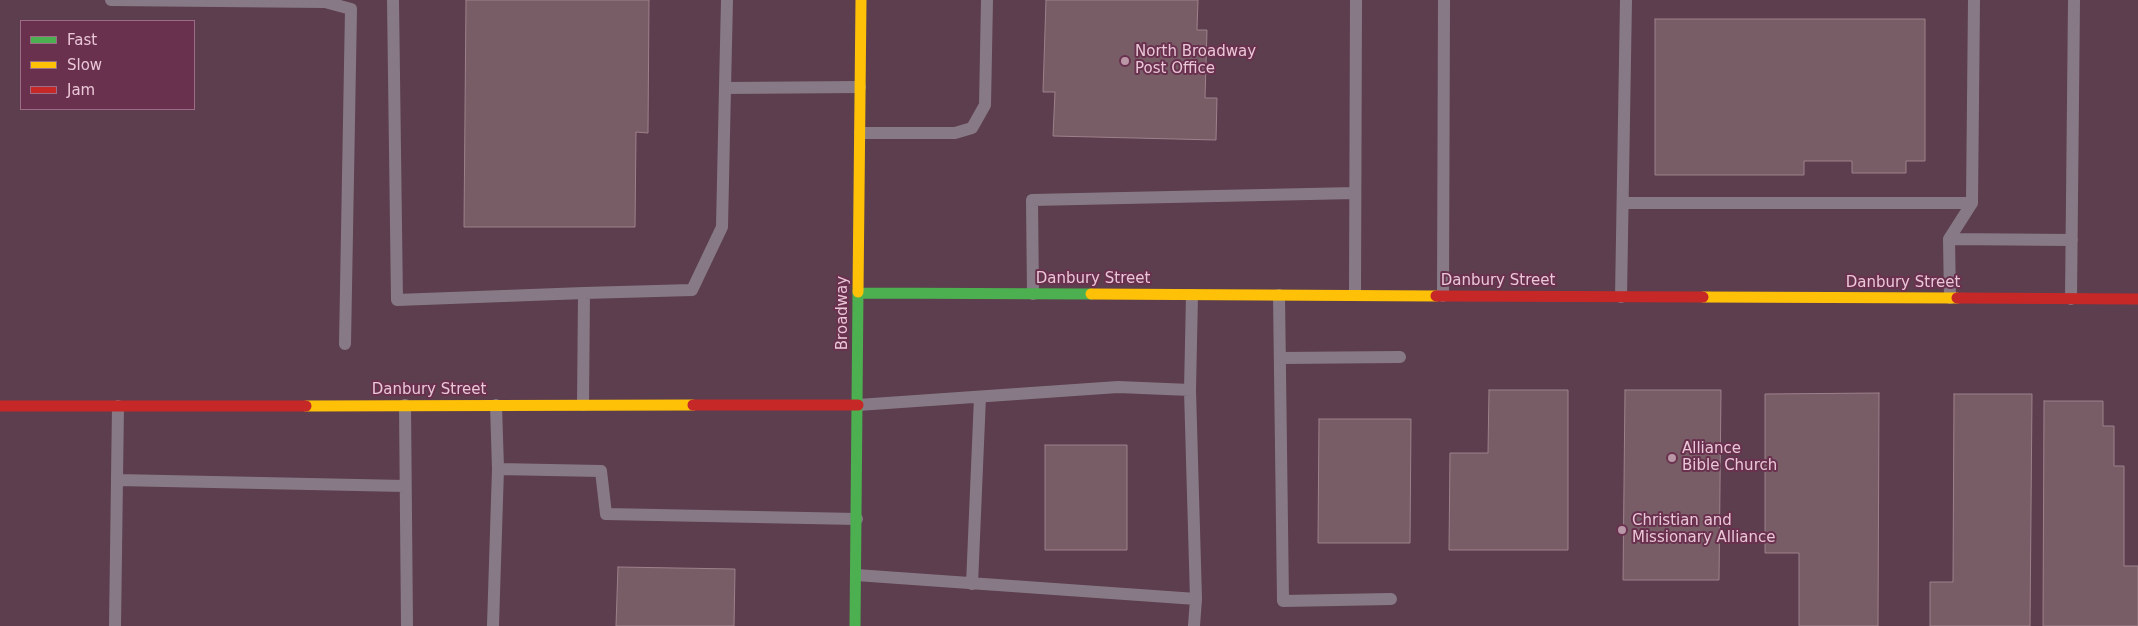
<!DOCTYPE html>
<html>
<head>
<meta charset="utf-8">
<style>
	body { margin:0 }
	#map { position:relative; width:2138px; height:626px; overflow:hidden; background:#5d3e4e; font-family:"DejaVu Sans",sans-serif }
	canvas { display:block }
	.legend { position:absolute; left:20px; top:20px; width:175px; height:90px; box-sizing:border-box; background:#6a314f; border:1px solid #9d6d85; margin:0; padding:6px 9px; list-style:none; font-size:15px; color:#eac7d7 }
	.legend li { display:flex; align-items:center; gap:10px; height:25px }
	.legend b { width:25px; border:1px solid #9d6d85 }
</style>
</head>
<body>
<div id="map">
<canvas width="2138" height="626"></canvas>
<ul class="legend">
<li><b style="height:6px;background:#4caf50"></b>Fast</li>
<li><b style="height:6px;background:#ffc107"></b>Slow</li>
<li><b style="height:6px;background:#c62828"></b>Jam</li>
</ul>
</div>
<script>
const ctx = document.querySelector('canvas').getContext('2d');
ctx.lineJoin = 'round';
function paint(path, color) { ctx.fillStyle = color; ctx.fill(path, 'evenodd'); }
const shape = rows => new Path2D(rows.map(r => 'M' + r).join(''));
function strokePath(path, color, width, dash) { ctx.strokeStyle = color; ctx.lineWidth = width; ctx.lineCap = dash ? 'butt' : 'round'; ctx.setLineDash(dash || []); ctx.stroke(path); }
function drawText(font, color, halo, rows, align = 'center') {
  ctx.font = font + ' "DejaVu Sans",sans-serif'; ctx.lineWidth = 4; ctx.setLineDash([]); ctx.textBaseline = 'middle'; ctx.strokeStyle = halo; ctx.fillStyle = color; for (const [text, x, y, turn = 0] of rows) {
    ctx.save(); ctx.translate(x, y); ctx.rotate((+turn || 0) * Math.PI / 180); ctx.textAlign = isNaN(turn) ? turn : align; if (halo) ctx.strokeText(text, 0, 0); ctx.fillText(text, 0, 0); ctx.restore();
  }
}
const building = shape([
	[466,0,649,0,648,133,636,132,635,227,464,227,466,0],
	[1046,0,1198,0,1197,30,1207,30,1205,98,1217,98,1216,140,1053,136,1055,92,1043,92,1046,0],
	[1655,19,1925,19,1925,161,1906,161,1906,173,1852,173,1852,161,1804,161,1804,175,1655,175,1655,19],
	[1489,390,1568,390,1568,550,1449,550,1450,453,1488,453,1489,390],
	[1625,390,1721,390,1719,580,1623,580,1625,390],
	[1879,393,1878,626,1799,626,1799,553,1765,553,1765,394,1879,393],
	[1954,394,2032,394,2030,626,1930,626,1930,582,1953,582,1954,394],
	[2044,401,2103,401,2103,426,2114,426,2114,466,2124,466,2124,566,2138,566,2138,626,2043,626,2044,401],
	[1319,419,1411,419,1410,543,1318,543,1319,419],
	[1045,445,1127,445,1127,550,1045,550,1045,445],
	[618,567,735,569,734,626,616,626,618,567]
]);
const lane = shape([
	[111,0,325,2,351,9,345,344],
	[393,0,397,300,584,293],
	[727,0,725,88,860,87],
	[860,133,955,133,972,128,985,105,987,0],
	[1623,203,1972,203,1949,239,1950,298],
	[1972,203,1974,0],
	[1949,239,2072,240],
	[1033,294,1032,200,1355,193],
	[1192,295,1190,390,1196,599,1194,626],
	[1279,295,1283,601,1391,599],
	[1355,295,1356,0],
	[1443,296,1444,0],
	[1621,297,1626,0],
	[2071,299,2074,0],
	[1280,358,1400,357],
	[405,405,407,626],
	[583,405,584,293,692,290,722,227,725,88],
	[858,405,1118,387,1190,390],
	[498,469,601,471,606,514,857,519],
	[117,480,405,486],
	[856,575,1196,599],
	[972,584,980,397],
	[493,625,498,469,496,405],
	[115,626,118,406]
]);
const fast = shape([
	[859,293,1091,294],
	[855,626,858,292]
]);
const slow = shape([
	[858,292,861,0],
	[1091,294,1436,296],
	[1703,297,1957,298],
	[306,406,693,405]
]);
const jam = shape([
	[1436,296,1703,297],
	[1957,298,2138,299],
	[693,405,858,405],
	[0,406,306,406]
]);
const markers = [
	[1125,61,5,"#b997a7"],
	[1672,458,5,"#b997a7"],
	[1622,530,5,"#b997a7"]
];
const poiNames = [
	["North Broadway",1135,52],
	["Post Office",1135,69],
	["Alliance",1682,449],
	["Bible Church",1682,466],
	["Christian and",1632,521],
	["Missionary Alliance",1632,538]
];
const streetNames = [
	["Danbury Street",1093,279],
	["Danbury Street",1498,281],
	["Danbury Street",1903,283],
	["Broadway",843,313,-90],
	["Danbury Street",429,390]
];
paint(building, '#785d67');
strokePath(building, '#9d818a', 1);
strokePath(lane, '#877a86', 12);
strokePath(fast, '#4caf50', 11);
strokePath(slow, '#ffc107', 11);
strokePath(jam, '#c62828', 11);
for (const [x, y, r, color] of markers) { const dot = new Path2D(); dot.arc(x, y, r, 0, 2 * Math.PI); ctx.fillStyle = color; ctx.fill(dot); strokePath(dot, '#6a314f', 2); }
drawText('15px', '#eac7d7', '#6a314f', poiNames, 'left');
drawText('15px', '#eac7d7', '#6a314f', streetNames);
</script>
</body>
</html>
